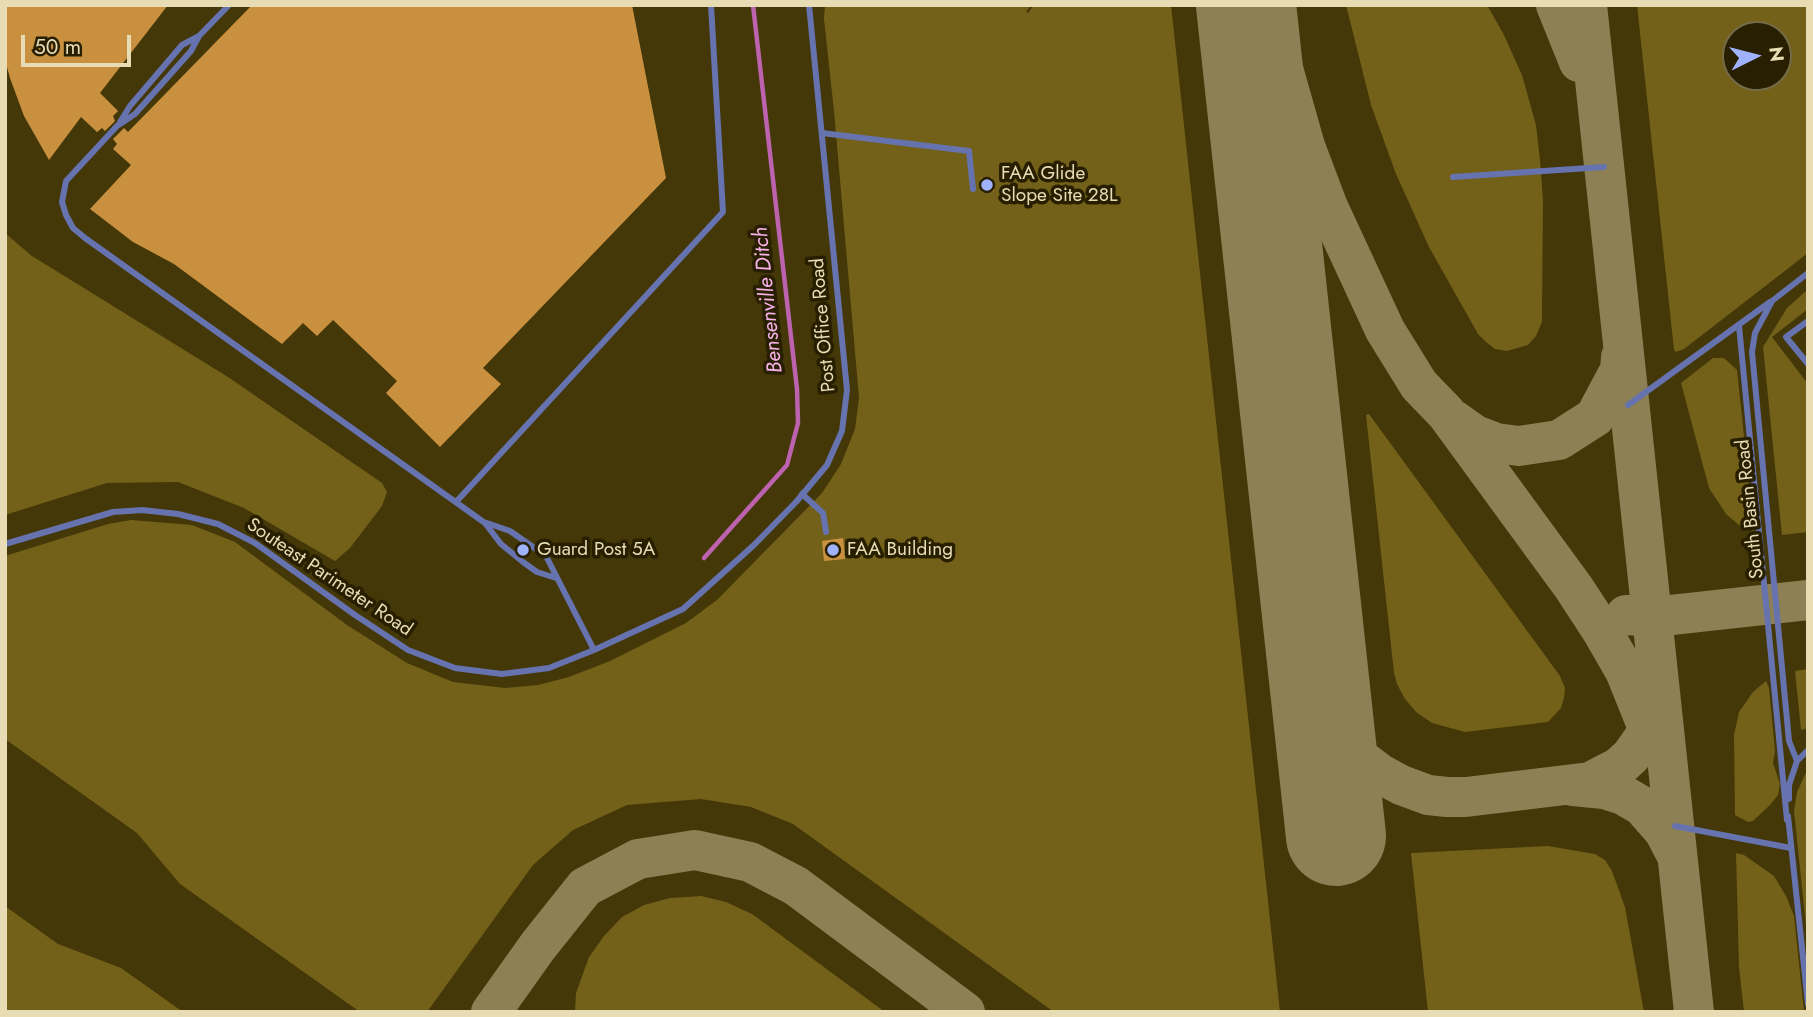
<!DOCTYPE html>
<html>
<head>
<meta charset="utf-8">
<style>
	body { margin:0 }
	#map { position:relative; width:1813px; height:1017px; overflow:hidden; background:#443708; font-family:Jost,sans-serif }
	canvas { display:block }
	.frame { position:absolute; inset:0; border:7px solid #e7dcb4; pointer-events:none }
	.north { position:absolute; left:1722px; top:21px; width:70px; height:70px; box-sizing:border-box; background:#281f00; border:2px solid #746b48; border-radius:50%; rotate:84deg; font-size:19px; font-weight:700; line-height:28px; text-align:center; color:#e7dcb4 }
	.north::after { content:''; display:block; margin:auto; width:24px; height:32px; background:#a1b2fd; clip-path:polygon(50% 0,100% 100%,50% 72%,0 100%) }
	.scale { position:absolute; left:21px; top:35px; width:110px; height:32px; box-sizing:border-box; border:4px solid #e7dcb4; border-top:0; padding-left:9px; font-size:21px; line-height:24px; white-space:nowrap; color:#e7dcb4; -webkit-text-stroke:5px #281f00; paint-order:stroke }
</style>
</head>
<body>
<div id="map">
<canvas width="1813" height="1017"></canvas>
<div class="frame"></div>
<div class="north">N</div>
<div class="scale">50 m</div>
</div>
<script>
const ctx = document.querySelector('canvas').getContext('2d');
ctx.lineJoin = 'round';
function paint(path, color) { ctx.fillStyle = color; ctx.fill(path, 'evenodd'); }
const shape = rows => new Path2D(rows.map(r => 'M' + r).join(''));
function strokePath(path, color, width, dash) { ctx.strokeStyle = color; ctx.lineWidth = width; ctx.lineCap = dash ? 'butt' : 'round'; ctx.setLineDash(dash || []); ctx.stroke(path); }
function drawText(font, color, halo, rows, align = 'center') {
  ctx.font = font + ' Jost,sans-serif'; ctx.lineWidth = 7; ctx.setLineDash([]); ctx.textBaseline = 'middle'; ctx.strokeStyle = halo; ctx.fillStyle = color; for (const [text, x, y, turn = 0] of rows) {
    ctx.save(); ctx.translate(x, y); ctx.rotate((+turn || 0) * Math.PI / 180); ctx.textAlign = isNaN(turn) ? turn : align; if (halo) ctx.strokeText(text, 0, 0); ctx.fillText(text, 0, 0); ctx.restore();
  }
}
const green = shape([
	[825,5,1031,5,1026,12,1028,13,1034,5,1171,5,1280,1012,1054,1012,793,824,751,807,701,799,627,805,573,830,533,865,427,1012,360,1012,180,884,137,833,5,739,5,556,108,524,131,520,192,525,235,542,347,625,407,663,453,682,505,688,538,685,569,677,610,661,686,623,717,600,822,493,841,464,855,429,859,398,834,111,824,19],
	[1346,5,1487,5,1503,33,1522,75,1536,125,1540,160,1543,200,1542,322,1536,336,1528,345,1507,351,1495,349,1486,342,1478,334,1429,247,1396,174,1371,105],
	[1637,5,1808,5,1808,253,1684,349,1676,352,1674,350],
	[1736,35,1778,35,1778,77,1736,77],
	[5,233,32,256,228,377,382,483,387,492,382,506,350,548,335,561,244,508,178,482,107,483,5,515],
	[1808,289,1808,309,1772,337,1808,384,1808,532,1782,535,1763,347,1787,308],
	[1713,358,1724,358,1737,370,1754,531,1739,525,1726,514,1709,488,1681,383],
	[1369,414,1560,676,1565,688,1564,698,1561,708,1548,722,1465,732,1432,723,1416,712,1405,699,1397,684,1394,673,1366,415],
	[1808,669,1808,728,1801,730,1795,671],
	[1766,681,1769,688,1775,751,1773,763,1780,784,1778,795,1770,805,1753,821,1748,822,1735,815,1734,735,1739,712,1753,692],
	[1808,768,1808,945,1794,811,1797,792],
	[1548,846,1595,854,1605,860,1612,871,1625,907,1644,1012,1428,1012,1411,853],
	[1736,853,1744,855,1774,876,1786,896,1794,916,1804,1012,1744,1012,1739,967],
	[701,896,726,902,752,914,885,1012,575,1012,576,993,589,957,604,936,622,917,644,905,670,898],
	[5,906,58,944,121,968,183,1012,5,1012]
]);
const stream = shape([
	[704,558,787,465,798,423,797,389,753,5]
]);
const taxiway = shape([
	[1265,5,1305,146,1328,207,1385,330,1419,385,1446,413,1574,588,1602,631,1625,671,1652,738],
	[1556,5,1579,62],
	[1587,5,1694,1012],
	[1454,420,1475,435,1496,443,1519,446,1559,440,1595,417,1620,370,1621,357],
	[1626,615,1653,617,1808,600],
	[1321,704,1346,748,1379,773,1401,785,1428,795,1447,797,1466,797,1590,782,1619,767,1631,756,1650,729,1657,709],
	[1573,786,1604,789,1623,795,1642,806,1664,831,1676,854],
	[491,1012,538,946,585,887,638,859,695,850,750,862,796,886,965,1012]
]);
const runway = shape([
	[1246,5,1336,836]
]);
const building = shape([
	[5,5,168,5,100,93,118,111,113,116,115,121,105,131,102,128,97,132,81,117,49,160,24,116,10,78,5,60],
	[252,5,632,5,666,178,483,368,501,384,440,447,386,393,397,381,333,320,317,336,303,323,282,344,174,264,133,242,90,209,131,165,113,149,117,144,113,139,124,128,128,132],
	[992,177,994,191,982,192,981,178],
	[843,538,845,559,824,561,822,541]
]);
const lane = shape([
	[199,36,191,51,135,114,117,126,66,181,62,202,66,215,73,228,85,238,485,523,501,544,523,562,537,572,556,578],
	[120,122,130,106,182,45,199,36,229,5],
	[822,133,969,151,973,189],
	[1453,177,1604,167],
	[1808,321,1786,337,1808,364],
	[1739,326,1787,820],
	[1628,405,1770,302],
	[802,494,823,513,826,532],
	[456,502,723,212,711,5],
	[487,523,510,531,546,556,594,650],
	[5,544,113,512,142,510,178,514,218,524,255,543,355,615,408,650,455,668,502,674,549,668,594,650,683,609,754,545,796,502,827,465,842,431,847,390,809,5],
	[1797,761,1789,741,1752,352,1755,333,1772,301,1808,273],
	[1789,799,1789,785,1797,761,1808,750],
	[1788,816,1808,1004],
	[1675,826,1791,848]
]);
const markers = [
	[987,185,7,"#a1b2fd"],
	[523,550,7,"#a1b2fd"],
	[833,550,7,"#a1b2fd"]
];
const poiNames = [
	["FAA Glide",1001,174],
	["Slope Site 28L",1001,196],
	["Guard Post 5A",537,550],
	["FAA Building",847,550]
];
const streetNames = [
	["Post Office Road",824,325,-95],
	["South Basin Road",1751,509,-96],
	["Souteast Parimeter Road",329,578,34]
];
const waterNames = [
	["Bensenville Ditch",769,300,-96]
];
paint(green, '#736119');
strokePath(stream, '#bd62ae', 4.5);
strokePath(taxiway, '#8c8054', 40);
strokePath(runway, '#8c8054', 100);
paint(building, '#c9913f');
strokePath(lane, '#6673af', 6);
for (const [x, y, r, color] of markers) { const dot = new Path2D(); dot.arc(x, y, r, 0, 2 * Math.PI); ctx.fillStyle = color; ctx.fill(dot); strokePath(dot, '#281f00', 2.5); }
drawText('19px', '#e7dcb4', '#281f00', poiNames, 'left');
drawText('19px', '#e7dcb4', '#281f00', streetNames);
drawText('italic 21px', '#f7b2e9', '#281f00', waterNames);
</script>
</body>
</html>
